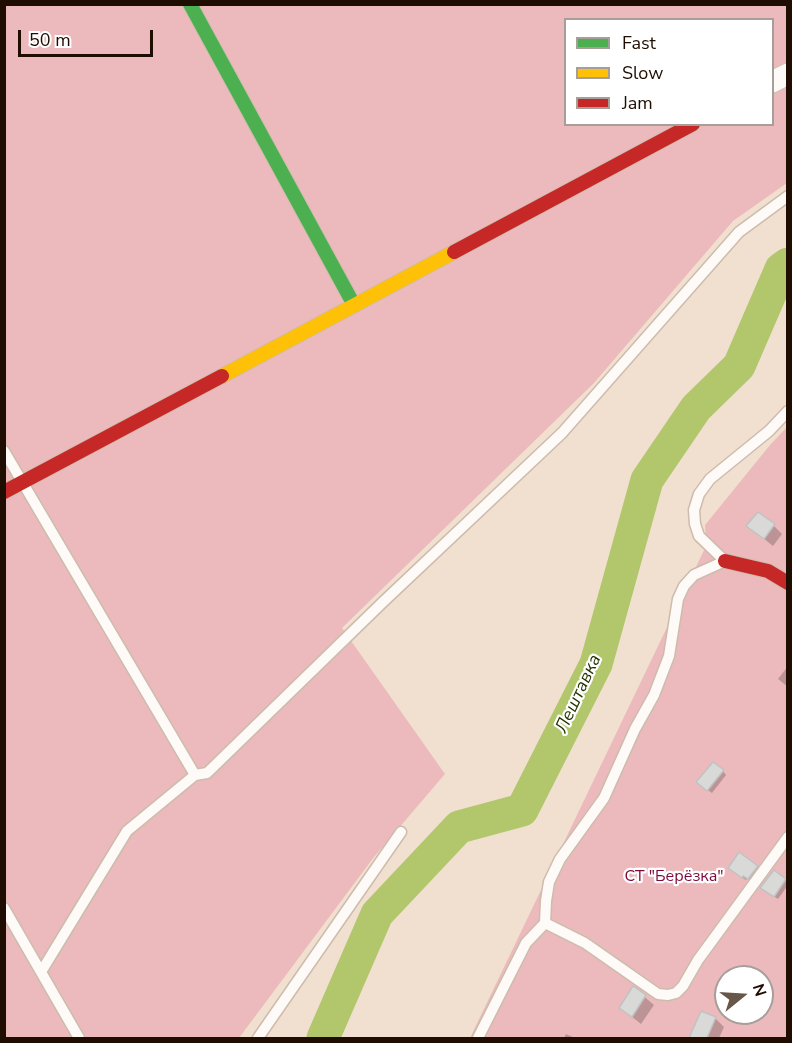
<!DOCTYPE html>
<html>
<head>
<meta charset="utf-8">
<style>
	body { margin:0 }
	#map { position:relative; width:792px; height:1043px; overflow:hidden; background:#f1e0d0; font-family:"Nunito Sans",sans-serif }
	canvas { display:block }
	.frame { position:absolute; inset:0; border:6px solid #1e0d00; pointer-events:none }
	.legend { position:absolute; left:564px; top:18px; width:210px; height:108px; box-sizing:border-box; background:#fff; border:2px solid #a59e99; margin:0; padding:8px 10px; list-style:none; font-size:18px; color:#1e0d00 }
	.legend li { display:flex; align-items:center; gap:12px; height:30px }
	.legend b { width:30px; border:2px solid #a59e99 }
	.north { position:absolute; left:714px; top:965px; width:60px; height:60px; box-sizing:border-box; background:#fff; border:2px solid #a59e99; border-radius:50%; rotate:72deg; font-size:16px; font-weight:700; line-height:24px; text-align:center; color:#1e0d00 }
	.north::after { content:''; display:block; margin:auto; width:21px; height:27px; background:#685749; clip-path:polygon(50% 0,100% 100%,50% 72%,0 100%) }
	.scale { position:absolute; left:18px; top:30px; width:135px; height:27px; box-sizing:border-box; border:3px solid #1e0d00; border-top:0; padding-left:8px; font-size:18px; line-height:21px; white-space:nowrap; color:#1e0d00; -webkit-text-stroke:4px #fff; paint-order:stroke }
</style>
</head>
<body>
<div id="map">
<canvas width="792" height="1043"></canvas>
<div class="frame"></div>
<ul class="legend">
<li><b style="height:8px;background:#4caf50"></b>Fast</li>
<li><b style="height:8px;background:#ffc107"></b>Slow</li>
<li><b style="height:8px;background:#c62828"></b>Jam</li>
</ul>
<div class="north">N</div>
<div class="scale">50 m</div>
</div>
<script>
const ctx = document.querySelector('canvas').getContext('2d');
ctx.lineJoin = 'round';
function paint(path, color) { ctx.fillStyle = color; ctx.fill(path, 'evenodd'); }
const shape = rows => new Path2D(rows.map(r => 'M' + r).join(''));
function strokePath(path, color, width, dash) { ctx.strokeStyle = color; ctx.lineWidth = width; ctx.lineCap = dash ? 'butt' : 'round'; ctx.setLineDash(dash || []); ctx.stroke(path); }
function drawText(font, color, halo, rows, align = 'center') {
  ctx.font = font + ' "Nunito Sans",sans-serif'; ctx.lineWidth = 4.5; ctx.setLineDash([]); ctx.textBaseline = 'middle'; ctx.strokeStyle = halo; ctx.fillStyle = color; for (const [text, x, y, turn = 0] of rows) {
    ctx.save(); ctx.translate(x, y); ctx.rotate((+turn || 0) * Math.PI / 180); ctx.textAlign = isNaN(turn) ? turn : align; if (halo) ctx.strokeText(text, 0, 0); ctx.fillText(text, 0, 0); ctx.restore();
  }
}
const green = shape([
	[5,5,787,5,787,183,733,221,594,383,342,628,445,774,374,857,239,1038,5,1038],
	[566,20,772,20,772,124,566,124],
	[787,427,787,1038,470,1038,706,546,705,525,770,445],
	[726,977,762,977,762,1013,726,1013]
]);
const shadow = shape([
	[748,526,774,526,782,534,773,546],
	[788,666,788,687,778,679],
	[723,771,726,775,712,793,702,786],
	[757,867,761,870,752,882,748,878,746,880,733,872],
	[785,880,788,885,778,899,766,891],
	[634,988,654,1005,641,1024,621,1008],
	[702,1013,716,1019,724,1027,719,1038,691,1037],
	[566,1034,575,1038,564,1038]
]);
const river = shape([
	[323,1038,377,914,459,827,522,810,596,664,647,480,696,408,739,366,781,269,788,264]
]);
const building = shape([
	[758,512,775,524,764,539,746,526,758,512],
	[713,762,724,770,707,791,696,782,713,762],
	[739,852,758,866,748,879,743,876,742,878,728,868,739,852],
	[774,870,786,879,774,897,760,888,774,870],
	[633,986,646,995,632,1017,619,1008,633,986],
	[701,1011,716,1017,707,1038,689,1038,701,1011]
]);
const lane = shape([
	[4,451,195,775],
	[4,908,79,1038],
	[545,923,585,943,658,994,668,995,676,993,683,986,698,960,788,837],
	[41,972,127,831,195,775,207,773,383,602,562,433,739,232,788,196],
	[258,1038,401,832],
	[478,1038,526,943,545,923,546,901,549,882,560,859,604,798,635,729,654,695,669,656,678,599,684,586,694,575,725,561,699,536,695,524,694,510,699,494,710,479,769,431,788,411]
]);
const street = shape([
	[772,82,788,74]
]);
const fast = shape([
	[190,4,354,305]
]);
const slow = shape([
	[222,376,454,252]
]);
const jam = shape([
	[454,252,693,124],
	[4,492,222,376],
	[725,561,768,571,788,583]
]);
const parkNames = [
	["СТ \"Берёзка\"",674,877]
];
const waterNames = [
	["Лештавка",579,694,-65]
];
paint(green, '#ecbabc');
paint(shadow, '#0003');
strokePath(river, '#b2c76c', 33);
paint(building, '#d9d9d8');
strokePath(building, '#c0c2c3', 1.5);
strokePath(lane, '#cdbcac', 13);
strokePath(street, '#cdbcac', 23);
strokePath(fast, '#cdbcac', 16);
strokePath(slow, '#cdbcac', 16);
strokePath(jam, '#cdbcac', 16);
strokePath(lane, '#fdfaf8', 10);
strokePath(street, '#fdfaf8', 21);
strokePath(fast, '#4caf50', 14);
strokePath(slow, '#ffc107', 14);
strokePath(jam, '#c62828', 14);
drawText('16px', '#7d0939', '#fff', parkNames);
drawText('italic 18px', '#253300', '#fff', waterNames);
</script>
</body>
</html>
